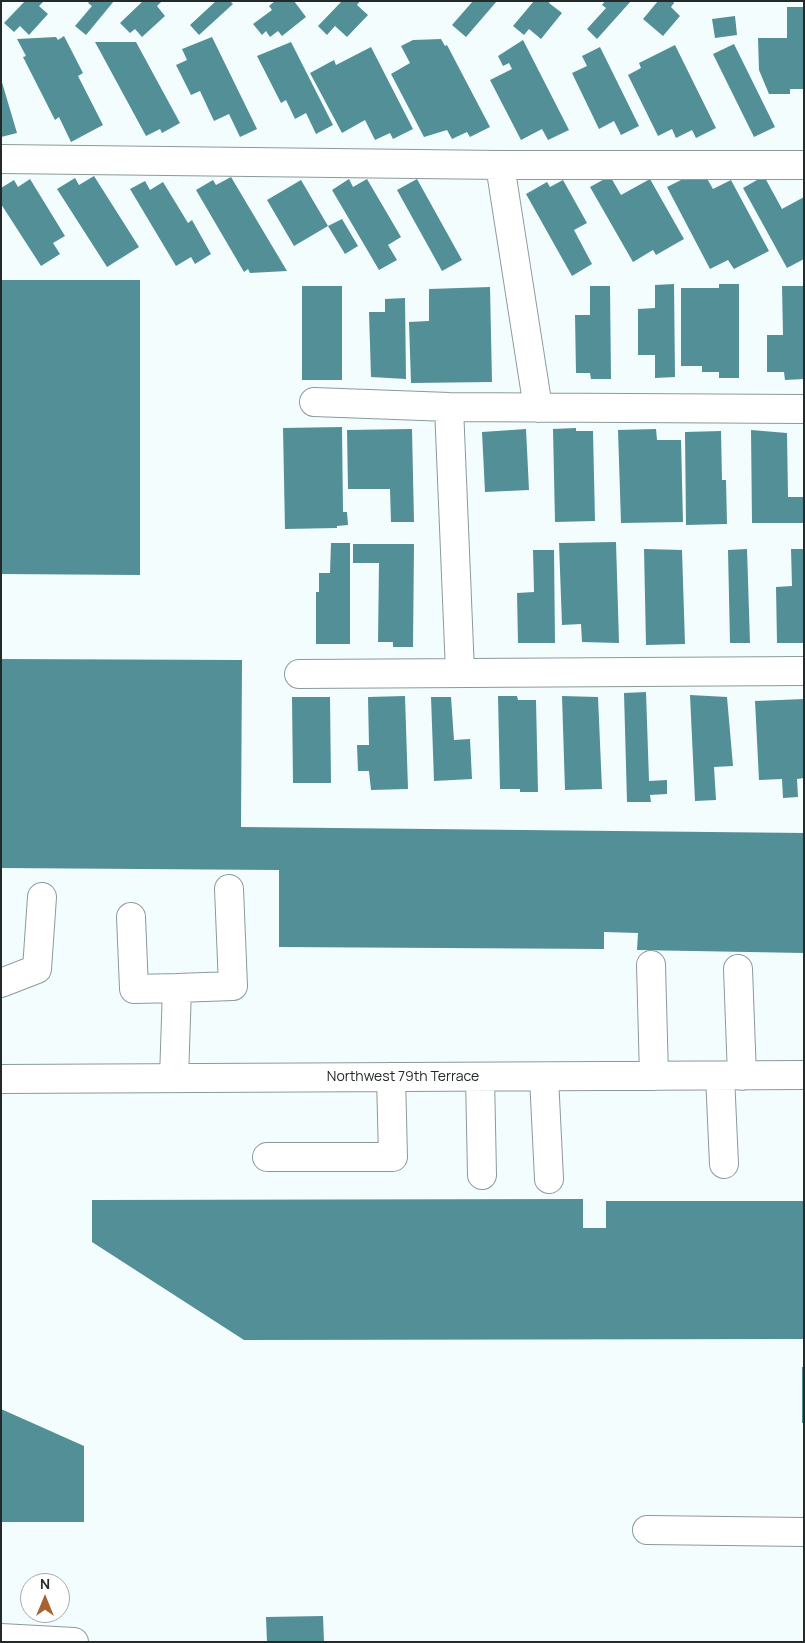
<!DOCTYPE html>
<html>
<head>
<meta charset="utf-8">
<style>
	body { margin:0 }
	#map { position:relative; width:805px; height:1643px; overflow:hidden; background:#f4fdfe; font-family:Manrope,sans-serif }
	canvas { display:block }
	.frame { position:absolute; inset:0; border:2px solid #24292a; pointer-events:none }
	.north { position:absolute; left:20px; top:1573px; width:50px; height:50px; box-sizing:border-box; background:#fff; border:1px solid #a7a9aa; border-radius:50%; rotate:0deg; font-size:14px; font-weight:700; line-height:20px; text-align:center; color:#24292a }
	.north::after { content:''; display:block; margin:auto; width:18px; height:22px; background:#a76432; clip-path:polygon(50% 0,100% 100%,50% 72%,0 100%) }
</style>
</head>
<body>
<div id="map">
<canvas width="805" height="1643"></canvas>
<div class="frame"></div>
<div class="north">N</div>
</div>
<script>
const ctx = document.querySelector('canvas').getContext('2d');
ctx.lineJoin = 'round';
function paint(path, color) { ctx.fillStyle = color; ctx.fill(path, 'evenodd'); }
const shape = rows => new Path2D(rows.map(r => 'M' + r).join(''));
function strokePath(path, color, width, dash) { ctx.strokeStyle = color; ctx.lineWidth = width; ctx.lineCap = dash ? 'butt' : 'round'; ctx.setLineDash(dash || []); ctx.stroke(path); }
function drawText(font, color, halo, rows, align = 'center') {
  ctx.font = font + ' Manrope,sans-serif'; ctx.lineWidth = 5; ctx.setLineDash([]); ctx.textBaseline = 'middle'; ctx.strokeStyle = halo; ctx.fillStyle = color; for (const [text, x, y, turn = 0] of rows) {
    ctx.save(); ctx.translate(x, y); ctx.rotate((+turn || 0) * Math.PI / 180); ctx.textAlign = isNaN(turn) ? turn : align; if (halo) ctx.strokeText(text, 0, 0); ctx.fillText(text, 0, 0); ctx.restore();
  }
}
const building = shape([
	[25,1,44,1,39,6,48,14,29,35,20,26,14,32,4,23],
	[90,1,114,1,86,35,75,26,92,6,88,3],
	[143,1,162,1,157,6,165,16,142,37,135,29,130,33,120,23],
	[216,1,230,1,233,4,199,35,190,25],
	[275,1,294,1,306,17,282,36,278,31,270,37,266,31,262,35,253,24,272,10,269,6],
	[342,1,360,1,357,5,368,15,347,37,335,26,327,35,318,26],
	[473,1,497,1,466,37,452,25],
	[534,1,550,1,549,3,562,13,541,39,529,29,524,35,513,26],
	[605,1,631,1,597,39,587,29,606,8,602,5],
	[658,1,673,1,674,3,671,7,680,16,663,36,643,19],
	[787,7,804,7,804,89,790,89,790,94,769,94,759,70,758,38,787,38],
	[735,16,737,35,715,38,712,19],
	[64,36,83,73,78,76,103,125,71,142,59,117,55,120,23,57,26,56,17,39,56,37,58,40],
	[212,37,257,129,240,137,229,114,214,121,200,91,191,95,176,65,187,60,182,49],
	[441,39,445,46,447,45,490,127,470,137,467,132,452,139,447,130,424,137,391,74,410,63,401,46,413,40],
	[523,40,569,130,548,140,542,129,521,140,490,80,512,69,509,63,503,66,498,56],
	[95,42,136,42,180,123,162,133,160,129,146,136],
	[291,42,333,125,316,134,306,113,295,119,286,100,281,103,257,56],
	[734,44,775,127,754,137,713,54],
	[675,45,716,128,696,138,692,130,676,138,672,129,658,136,628,75,641,68,639,63],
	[371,47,413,129,393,139,390,133,375,140,365,120,342,133,310,73,334,60,336,65],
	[600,47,639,126,621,135,614,121,599,129,572,73,587,66,582,56],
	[1,79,17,133,1,137],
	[705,175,713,189,731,180,769,251,734,269,728,260,710,269,667,187,683,179],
	[94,176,139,247,107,267,57,189,75,178,79,185],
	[610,176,621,195,650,179,684,239,656,255,653,250,633,262,590,187],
	[764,176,782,209,804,197,804,259,787,268,743,188],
	[231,177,287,271,250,273,248,269,244,272,196,190,213,180,216,185],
	[30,179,65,236,53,243,60,254,41,266,1,204,1,188,14,180,18,187],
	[349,179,353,187,367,179,401,237,388,245,397,260,379,270,332,190],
	[417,179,462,260,442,271,397,190],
	[301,180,328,226,294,246,267,200],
	[563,180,587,223,574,230,592,264,572,276,526,194,547,182,550,187],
	[145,181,150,190,163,182,188,223,192,220,211,254,195,264,191,257,176,266,130,189],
	[342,219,358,246,345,254,328,226],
	[1,280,140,280,140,575,1,574],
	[674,284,675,377,655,378,655,355,638,355,638,309,655,308,655,285],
	[719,284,739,284,739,378,719,378,719,372,702,372,702,366,681,366,681,288,719,288],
	[302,286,342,286,342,380,302,380],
	[590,286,610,286,611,379,591,379,590,373,576,373,575,315,590,315],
	[782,286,803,286,804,379,785,380,784,372,767,372,767,335,783,335],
	[490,287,492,382,411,383,409,322,429,321,429,289],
	[405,298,406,379,371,377,369,312,385,312,385,299],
	[342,427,343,512,347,512,348,525,337,526,337,528,285,529,283,428],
	[576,428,576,431,593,431,595,521,555,522,553,429],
	[412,429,414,522,391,522,390,489,348,489,347,430],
	[526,429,529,490,485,492,482,432],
	[656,429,657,440,681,440,683,522,621,523,618,430],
	[751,430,787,433,788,497,804,497,804,523,752,523],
	[721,431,722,480,726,480,727,524,686,525,685,432],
	[616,542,619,643,582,642,581,624,562,625,559,543],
	[331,543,350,543,350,644,316,644,316,592,319,592,319,573,330,573],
	[353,544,414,544,413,647,393,647,393,642,378,642,379,563,353,563],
	[644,549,682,550,685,644,646,645],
	[747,549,750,643,730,643,728,550],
	[791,549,804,549,804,643,777,643,776,587,792,586],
	[533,550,554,550,555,643,518,643,517,593,534,592],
	[1,659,242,660,241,827,804,833,804,953,637,950,638,933,604,932,604,949,279,947,279,870,1,868],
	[646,692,649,781,667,780,667,794,650,795,651,802,627,802,624,693],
	[690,695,727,697,733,766,714,767,716,800,695,801],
	[405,696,408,789,371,790,369,771,358,771,357,745,369,745,368,697],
	[498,696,517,696,518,700,536,700,538,792,520,792,520,789,500,789],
	[562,696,598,697,602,789,565,790],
	[292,697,330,697,331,783,293,783],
	[431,697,451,697,454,740,470,739,472,779,434,781],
	[804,699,804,778,797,779,798,797,783,798,782,779,759,780,755,701],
	[583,1199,583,1228,606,1228,606,1201,804,1201,804,1339,244,1340,92,1242,92,1200],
	[802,1367,804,1367,804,1423,802,1423],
	[1,1409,84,1446,84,1522,1,1522],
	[323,1616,324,1642,267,1642,266,1617]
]);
const minor = shape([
	[1,159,500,165,804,165],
	[500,165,538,408],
	[314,402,449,407,804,409],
	[449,407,460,672],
	[299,674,804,671],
	[131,917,134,989,177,988,174,1078],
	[651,965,654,1076],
	[738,969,742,1076],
	[1,983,37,969,42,897],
	[177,988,233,986,229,889],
	[720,1076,724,1164],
	[480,1077,482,1175],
	[544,1077,549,1179],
	[1,1079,804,1075],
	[267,1157,393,1157,391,1077],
	[647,1530,804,1532],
	[1,1638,74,1642]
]);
const streetNames = [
	["Northwest 79th Terrace",403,1077]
];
paint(building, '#538f96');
strokePath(minor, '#8c999b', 30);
strokePath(minor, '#fff', 28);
drawText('14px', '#24292a', '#fff', streetNames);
</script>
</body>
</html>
